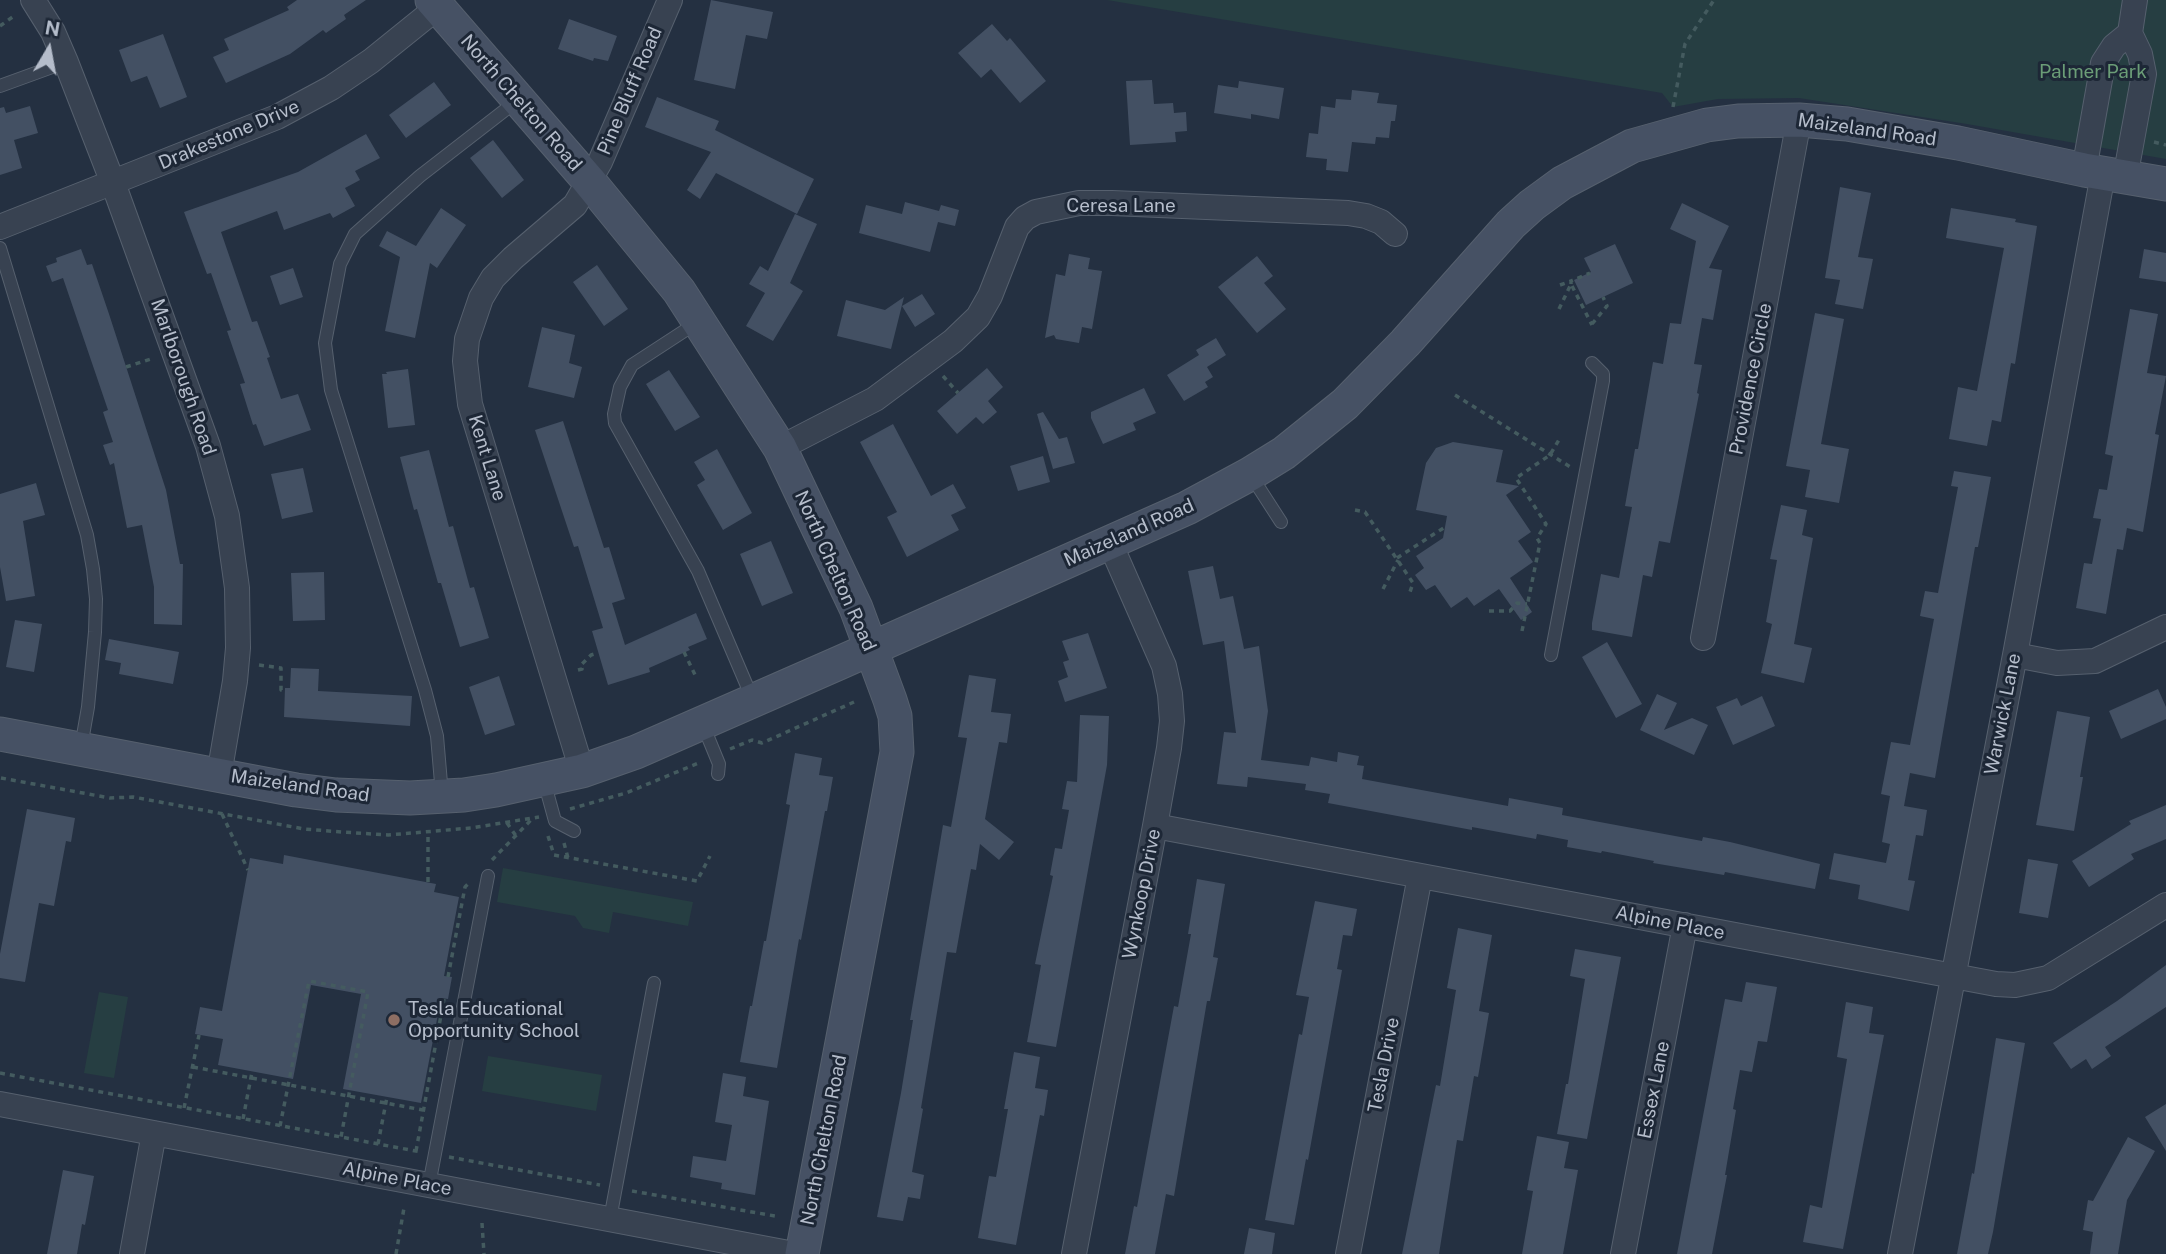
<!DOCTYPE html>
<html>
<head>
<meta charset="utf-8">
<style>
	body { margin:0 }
	#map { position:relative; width:2166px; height:1254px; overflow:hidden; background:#243041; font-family:"Public Sans",sans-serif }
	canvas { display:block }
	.north { position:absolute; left:14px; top:14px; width:70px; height:70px; -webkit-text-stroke:5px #1d2736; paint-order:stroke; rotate:10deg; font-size:19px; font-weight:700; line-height:28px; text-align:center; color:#b5bdcb }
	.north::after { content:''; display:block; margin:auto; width:24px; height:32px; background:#b5bdcb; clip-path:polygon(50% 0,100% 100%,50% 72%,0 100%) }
</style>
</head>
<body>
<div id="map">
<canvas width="2166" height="1254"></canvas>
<div class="north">N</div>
</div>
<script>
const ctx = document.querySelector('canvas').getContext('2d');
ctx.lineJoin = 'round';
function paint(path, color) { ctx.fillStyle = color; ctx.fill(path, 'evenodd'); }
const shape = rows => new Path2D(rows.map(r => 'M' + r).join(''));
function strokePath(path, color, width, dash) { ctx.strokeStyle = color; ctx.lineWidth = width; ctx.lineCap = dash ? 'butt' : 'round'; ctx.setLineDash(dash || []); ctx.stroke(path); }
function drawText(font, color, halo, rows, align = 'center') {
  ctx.font = font + ' "Public Sans",sans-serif'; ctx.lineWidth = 6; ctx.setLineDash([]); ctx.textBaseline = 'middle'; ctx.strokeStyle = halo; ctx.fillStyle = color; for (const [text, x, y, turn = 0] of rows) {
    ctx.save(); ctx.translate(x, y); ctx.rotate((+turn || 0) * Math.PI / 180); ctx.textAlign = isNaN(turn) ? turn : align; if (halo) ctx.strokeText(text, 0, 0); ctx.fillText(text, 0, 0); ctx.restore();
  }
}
const green = shape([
	[1107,0,2166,0,2166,159,1967,124,1799,98,1718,99,1673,107,1662,93],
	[503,868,693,902,688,926,613,912,609,933,583,928,575,916,497,902],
	[99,992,128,997,114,1078,84,1073],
	[488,1056,602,1075,596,1111,482,1091]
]);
const building = shape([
	[297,0,366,0,344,15,346,19,326,33,323,30,290,54,226,83,213,57,229,50,224,39,289,10,287,7],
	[711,0,773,12,767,39,746,35,735,89,694,80],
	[569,19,617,36,608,61,594,58,593,61,558,49],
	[992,24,1007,41,1010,38,1046,81,1020,103,991,69,981,78,958,53],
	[163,34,187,97,160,108,147,76,131,82,119,50],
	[1152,80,1154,104,1173,103,1174,113,1186,112,1187,131,1175,132,1176,142,1130,145,1126,81],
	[1239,81,1284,88,1279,119,1251,114,1251,119,1214,113,1218,85,1238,88],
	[434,82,451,105,406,138,389,115],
	[1352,90,1379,93,1377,103,1397,105,1395,121,1391,121,1389,138,1376,137,1375,144,1352,142,1348,172,1326,170,1327,159,1306,157,1309,133,1318,134,1321,106,1335,108,1336,99,1351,100],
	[657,97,719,121,715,130,814,179,797,214,716,173,700,199,687,190,711,152,645,127],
	[30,106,38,133,14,140,22,168,0,175,0,108,4,107,6,113],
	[366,134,380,158,355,171,360,180,345,188,355,206,333,218,330,213,284,230,277,211,221,232,252,322,257,321,270,357,267,358,281,399,298,394,311,430,264,446,256,424,253,425,240,384,245,383,227,331,231,330,211,273,207,274,184,212,298,172],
	[493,140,524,180,502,198,470,158],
	[1840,187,1871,193,1858,257,1873,259,1863,309,1835,304,1840,280,1825,278],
	[905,202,939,211,941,205,959,210,955,226,938,222,930,252,859,233,866,205,902,214],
	[1682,203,1729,226,1709,268,1722,270,1713,320,1702,318,1694,364,1702,365,1697,393,1699,394,1670,543,1659,541,1652,577,1643,575,1632,637,1592,630,1592,623,1601,574,1619,578,1632,507,1625,506,1635,449,1638,449,1653,362,1663,364,1670,323,1681,324,1696,241,1670,229],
	[441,208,466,225,437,268,430,263,415,338,385,331,400,257,379,246,387,231,416,246],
	[1951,208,2016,219,2015,222,2037,226,2015,364,2011,363,2001,422,1992,420,1987,446,1949,439,1958,387,1977,391,2004,248,1946,238],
	[795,214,817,224,790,283,803,291,773,341,746,326,765,293,749,284,760,266,768,271],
	[1615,244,1633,283,1586,305,1574,280,1591,272,1584,258],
	[81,249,87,265,92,264,109,314,166,490,180,564,183,564,182,625,154,624,154,587,142,525,127,528,114,463,110,465,103,445,113,442,103,412,108,410,63,278,52,282,46,266,57,262,56,258],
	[2144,249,2166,253,2166,282,2139,278],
	[1069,254,1090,258,1088,269,1102,271,1092,329,1082,327,1079,343,1056,339,1054,335,1045,338,1056,274,1065,276],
	[1257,256,1273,276,1264,283,1286,309,1257,333,1218,287],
	[597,265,628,309,604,326,573,282],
	[293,268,303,297,280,305,270,276],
	[922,294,935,314,915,327,902,306],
	[904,297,891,349,837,336,846,300,885,310],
	[2130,309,2158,314,2147,373,2166,376,2155,434,2159,435,2143,532,2127,528,2123,550,2117,549,2106,614,2076,608,2084,563,2092,564,2101,519,2093,518,2099,489,2107,490,2113,456,2105,454],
	[1815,313,1844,319,1821,444,1849,449,1839,503,1805,497,1810,470,1786,466],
	[542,327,575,335,569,363,582,367,574,398,528,387],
	[1216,338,1226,355,1207,367,1213,377,1205,382,1208,387,1184,401,1167,375,1199,355,1196,350],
	[987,368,1003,387,988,401,997,412,983,424,976,417,957,434,937,411],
	[408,369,415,425,388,428,382,374,387,374,386,372],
	[669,370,700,417,675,431,646,384],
	[1144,388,1156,413,1133,423,1136,430,1103,444,1091,418,1091,412],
	[1043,412,1059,439,1067,437,1075,463,1053,469,1037,414],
	[563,421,604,548,609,547,625,599,612,603,625,645,696,613,707,639,688,647,690,650,649,668,650,672,608,685,592,631,603,628,578,546,574,547,535,430],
	[893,424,931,496,953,484,966,508,951,515,959,530,907,557,887,517,897,512,860,442],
	[1453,442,1503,450,1496,482,1519,486,1506,495,1531,532,1518,541,1533,562,1510,578,1532,612,1521,620,1499,589,1474,606,1467,597,1451,608,1435,585,1426,590,1415,575,1424,568,1416,556,1443,538,1447,516,1416,510,1426,463,1436,448],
	[717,449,752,513,723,530,697,485,705,480,694,462],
	[429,450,449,527,453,526,470,588,474,587,489,638,460,647,441,583,438,583,417,509,414,510,400,457],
	[1043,456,1050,482,1018,491,1010,466],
	[303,468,313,512,282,519,271,474],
	[1954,471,1991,477,1978,547,1975,547,1935,778,1910,773,1904,806,1927,810,1923,836,1916,835,1908,880,1915,881,1909,911,1858,899,1860,885,1829,879,1834,853,1886,863,1890,844,1882,842,1890,796,1881,794,1891,742,1910,745,1934,619,1920,616,1925,591,1938,593,1958,487,1951,486],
	[36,483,45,515,23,521,35,596,6,601,0,567,0,494],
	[1781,505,1807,510,1802,535,1813,538,1794,644,1812,648,1804,683,1761,673,1772,624,1766,622,1777,560,1770,559],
	[771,541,793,593,762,606,740,554],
	[1213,566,1220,599,1233,596,1244,649,1259,646,1268,711,1261,760,1309,766,1311,757,1337,762,1338,752,1359,756,1357,765,1364,766,1362,779,1508,806,1509,798,1563,808,1562,815,1702,841,1703,837,1730,842,1820,864,1815,889,1725,872,1724,875,1653,863,1654,861,1602,851,1601,853,1567,847,1568,840,1537,834,1536,839,1472,827,1472,830,1328,803,1330,794,1305,790,1306,784,1248,777,1247,787,1217,784,1224,732,1236,733,1224,641,1203,645,1188,571],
	[324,572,325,620,293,621,291,573],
	[15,620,42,624,34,672,6,667],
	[1088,633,1107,688,1065,702,1058,681,1068,677,1063,662,1069,660,1062,641],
	[109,639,179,652,173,684,119,674,121,663,105,660],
	[1607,642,1642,704,1616,718,1582,657],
	[291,668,319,669,318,691,412,696,410,726,284,717,285,688,290,688],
	[969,675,996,679,991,712,1011,714,1007,743,999,742,985,819,1014,842,999,860,980,844,976,870,971,869,956,953,947,952,921,1108,923,1109,912,1172,924,1175,920,1199,908,1197,903,1221,877,1217,901,1093,913,1020,910,1020,943,825,951,827,967,738,958,737],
	[499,676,515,725,485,735,469,687],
	[2158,689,2166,707,2166,719,2121,739,2109,711],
	[1657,694,1677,703,1664,730,1692,718,1708,725,1694,755,1640,730],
	[1762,696,1775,726,1733,745,1716,707,1737,698,1741,706],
	[2057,711,2090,717,2080,777,2083,777,2074,831,2036,825],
	[1080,715,1109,716,1107,765,1056,1047,1027,1042,1041,965,1035,964,1053,876,1050,875,1055,848,1062,849,1069,810,1062,809,1067,781,1077,782],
	[795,753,822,758,819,775,833,777,827,811,825,811,801,940,799,939,777,1068,740,1062,750,1006,752,1006,764,941,766,941,790,805,786,804],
	[2166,805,2166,839,2131,854,2134,859,2089,887,2072,861,2131,824,2129,821],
	[27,809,75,818,71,842,66,841,54,906,39,903,25,982,0,978,0,954],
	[284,855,436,884,434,892,459,897,444,976,452,977,448,999,441,998,421,1103,343,1089,361,994,311,985,293,1079,218,1065,223,1039,195,1034,200,1007,222,1011,250,858,283,864],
	[2028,859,2058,864,2048,918,2019,913],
	[1197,879,1225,884,1213,957,1218,958,1210,1001,1207,1001,1174,1196,1166,1194,1155,1254,1125,1254,1134,1206,1137,1207,1174,1006,1178,1007,1191,934,1188,934],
	[1315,901,1357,909,1352,936,1343,935,1337,969,1342,970,1308,1160,1306,1159,1294,1225,1265,1220,1299,1034,1302,1035,1309,997,1296,995],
	[1458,928,1492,935,1479,1011,1489,1013,1478,1077,1474,1076,1463,1141,1457,1140,1439,1254,1402,1254,1436,1085,1440,1086,1456,990,1447,988],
	[1575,949,1621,957,1587,1139,1557,1134,1566,1084,1568,1084,1585,979,1570,976],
	[2166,965,2166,1007,2105,1047,2111,1056,2092,1069,2086,1059,2071,1069,2053,1043,2117,1001],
	[1746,982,1777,987,1767,1042,1758,1041,1752,1072,1740,1070,1733,1109,1736,1110,1725,1175,1727,1175,1712,1254,1677,1254,1725,999,1742,1002],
	[1846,1002,1873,1007,1869,1033,1884,1035,1843,1249,1803,1242,1810,1205,1822,1208,1847,1059,1837,1057],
	[1996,1038,2025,1043,1993,1232,1988,1254,1957,1254,1972,1173,1974,1174],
	[1014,1052,1040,1057,1035,1088,1048,1090,1044,1116,1040,1115,1016,1245,978,1238,989,1176,996,1177,1008,1109,1004,1109],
	[723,1073,746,1077,743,1096,769,1101,755,1195,721,1189,722,1183,690,1177,693,1156,726,1161,732,1125,715,1122],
	[2166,1104,2166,1151,2145,1117],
	[1537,1136,1569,1142,1564,1168,1578,1170,1563,1254,1522,1254,1533,1191,1527,1190],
	[2128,1137,2155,1151,2127,1200,2118,1254,2090,1254,2093,1232,2083,1230,2088,1200,2093,1201],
	[63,1170,94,1176,85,1225,82,1224,77,1254,47,1254],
	[1249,1228,1275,1233,1272,1254,1244,1254]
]);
const path = shape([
	[0,26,14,16],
	[1673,107,1685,44,1714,0],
	[2154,142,2166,145],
	[1571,284,1571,281,1590,273],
	[1560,285,1571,281],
	[1559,309,1571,284,1592,325],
	[1592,324,1607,306,1603,297],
	[126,367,151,359],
	[943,376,958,393],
	[1455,395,1572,468],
	[1355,510,1365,512,1413,583,1409,595],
	[1397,558,1445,527],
	[1383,589,1398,560],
	[1489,611,1510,611,1517,603,1527,604],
	[1522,631,1540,543,1537,538,1546,524,1516,478,1550,455,1560,438],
	[684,652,697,679],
	[259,665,281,668,281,690,285,691],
	[578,670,582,669,581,665,591,655,598,653],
	[730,749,752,740,762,743,854,702],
	[1,778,110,798,133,797,304,829,342,832,388,835,471,828,539,817],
	[570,809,626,793,701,762],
	[222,814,248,870],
	[507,823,516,836],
	[548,836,554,855,697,881,710,856],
	[564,843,568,858],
	[492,860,531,820],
	[428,882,428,831],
	[448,977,465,887,469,883],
	[193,1067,423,1110],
	[0,1073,421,1152],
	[184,1108,199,1035],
	[243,1119,252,1072],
	[280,1126,309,981,368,992,341,1137],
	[378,1144,387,1097],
	[416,1151,444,999],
	[449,1157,600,1185],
	[632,1191,775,1216],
	[482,1223,484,1254],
	[396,1254,404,1208]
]);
const lane = shape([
	[0,86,66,62],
	[0,248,87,535,93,569,96,599,95,632,88,707,81,747],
	[698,322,632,365,620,387,614,414,615,423,698,571,753,700],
	[1250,474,1281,522],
	[1551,655,1603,381,1603,374,1592,363],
	[703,725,719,764,718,774],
	[544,781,555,821,574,831],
	[442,795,437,736,425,690,331,390,325,343,340,264,355,234,420,176,518,100],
	[429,1185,488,876],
	[610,1219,654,983]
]);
const street = shape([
	[33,0,53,32,66,62,113,183,208,446,227,516,237,588,238,648,235,681,219,775],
	[2084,170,2103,63,2114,46,2130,33],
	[2125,178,2144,74,2140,54,2130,33,2135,0],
	[0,227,277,117,331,88,371,61,438,7],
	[780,448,875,399,953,341,978,317,990,296,1017,227,1025,218,1036,212,1079,203,1112,203,1348,213,1366,216,1381,222,1395,234],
	[1703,638,1799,120],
	[2015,655,2057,663,2095,661,2166,627],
	[582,771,470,404,465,361,467,339,481,298,493,278,513,258,575,205,600,162,670,0],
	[1155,826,1996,984,2015,985,2048,978,2166,905],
	[0,1104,794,1254],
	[132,1254,154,1133],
	[1074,1254,1155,826,1169,748,1172,721,1170,694,1164,666,1110,543],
	[1348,1254,1420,876],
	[1623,1254,1685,925],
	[1900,1254,2015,655,2103,174]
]);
const secondary = shape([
	[432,0,589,181,679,291,780,448,856,608,890,700,895,716,897,752,802,1254],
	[0,734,296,790,336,795,410,798,464,795,496,790,582,771,636,752,839,663,1187,508,1250,474,1284,453,1345,404,1405,343,1511,224,1532,205,1562,183,1632,146,1707,125,1738,121,1799,120,1847,124,1958,143,2084,170,2166,184]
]);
const markers = [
	[394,1020,7,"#8d6e63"]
];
const parkNames = [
	["Palmer Park",2093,72]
];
const streetNames = [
	["Pine Bluff Road",630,91,-67],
	["North Chelton Road",521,103,49],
	["Maizeland Road",1867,130,8],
	["Drakestone Drive",229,135,-23],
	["Ceresa Lane",1121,206],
	["Marlborough Road",183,377,71],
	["Providence Circle",1751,379,-79],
	["Kent Lane",487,458,73],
	["Maizeland Road",1129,533,-24],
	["North Chelton Road",835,571,66],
	["Warwick Lane",2003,714,-79],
	["Maizeland Road",300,786,8],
	["Wynkoop Drive",1142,894,-79],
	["Alpine Place",1670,923,11],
	["Tesla Drive",1384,1065,-79],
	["Essex Lane",1654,1090,-79],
	["North Chelton Road",824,1140,-79],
	["Alpine Place",397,1179,11]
];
const poiNames = [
	["Tesla Educational",408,1009],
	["Opportunity School",408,1031]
];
paint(green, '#263e42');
paint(building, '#435063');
strokePath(lane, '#56606e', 14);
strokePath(street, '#56606e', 26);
strokePath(secondary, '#56606e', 35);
strokePath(path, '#445b5f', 3.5, [5, 5]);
strokePath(lane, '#384251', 12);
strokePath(street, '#384251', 24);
strokePath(secondary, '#465164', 33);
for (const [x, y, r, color] of markers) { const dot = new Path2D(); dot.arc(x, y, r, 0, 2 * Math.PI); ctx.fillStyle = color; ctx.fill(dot); strokePath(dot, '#1d2736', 2.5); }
drawText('19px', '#6b9d77', '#1d2736', parkNames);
drawText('19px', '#b5bdcb', '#1d2736', streetNames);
drawText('19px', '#b5bdcb', '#1d2736', poiNames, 'left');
</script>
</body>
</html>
